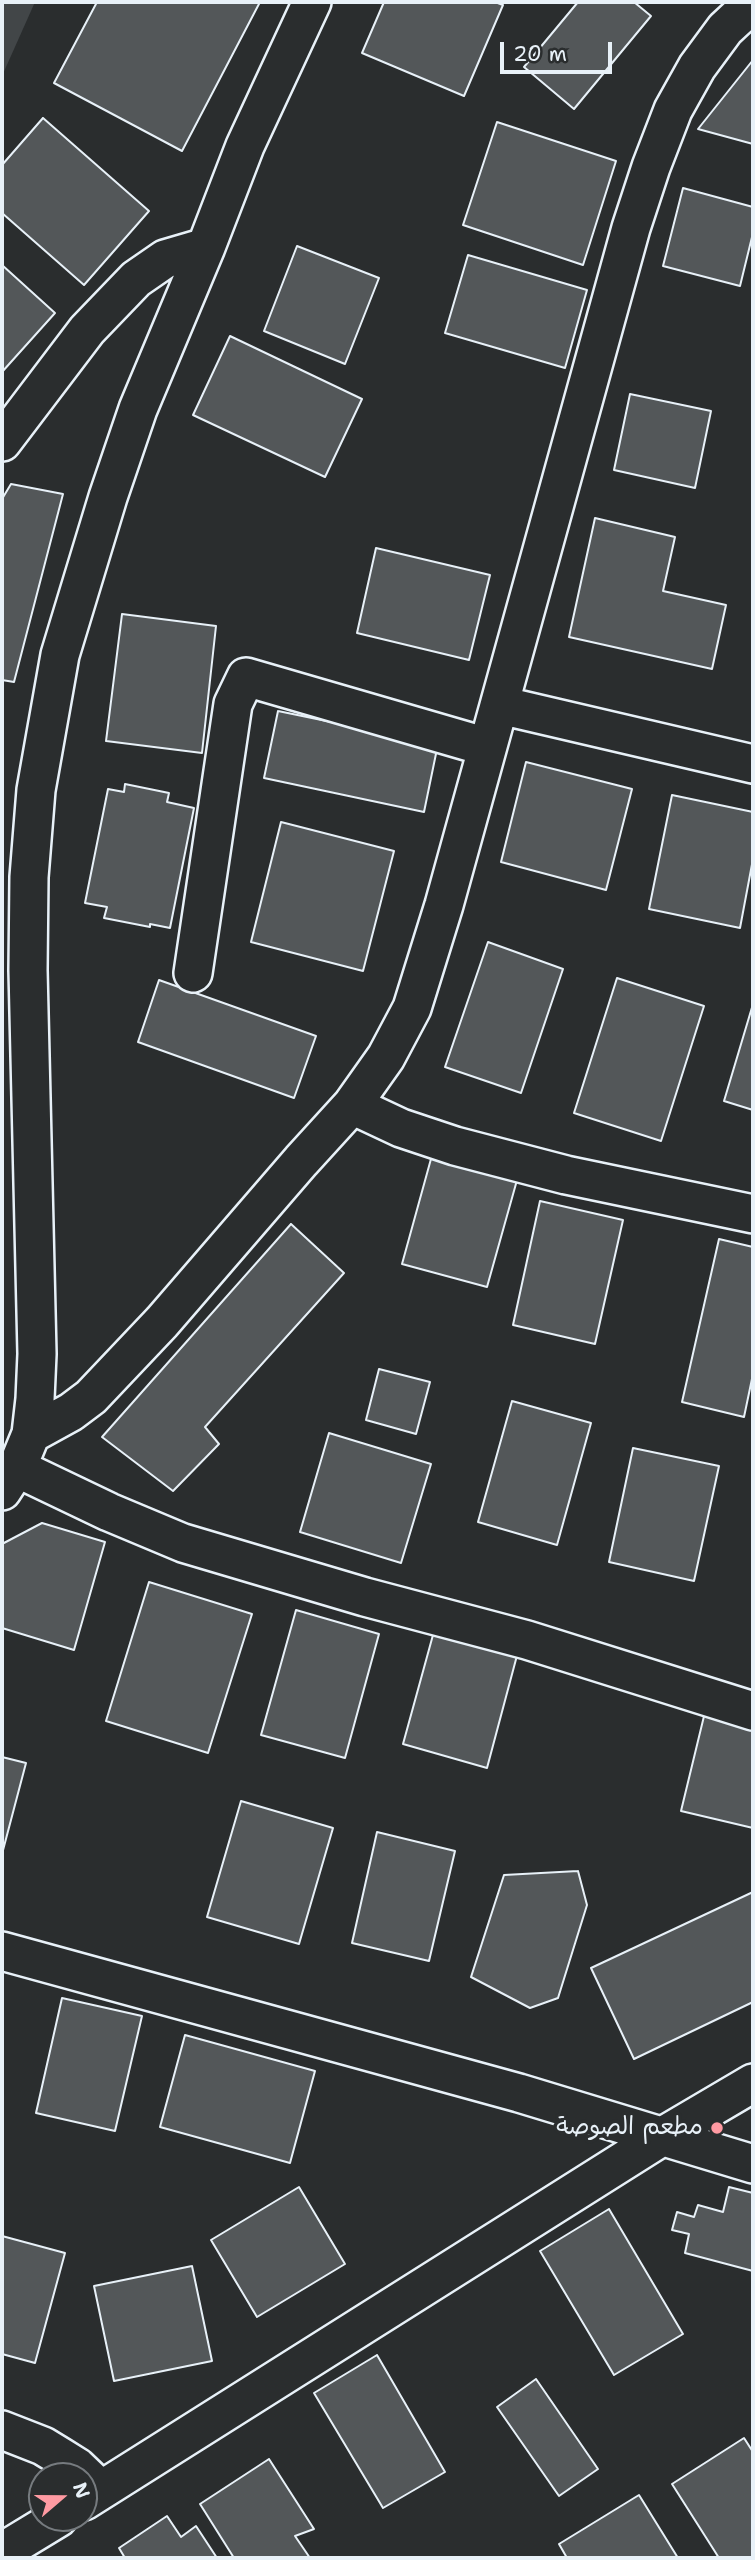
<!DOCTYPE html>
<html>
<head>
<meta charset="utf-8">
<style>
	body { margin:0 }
	#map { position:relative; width:755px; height:2560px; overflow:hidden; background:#2a2d2e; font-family:"Shantell Sans",sans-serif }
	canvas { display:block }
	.frame { position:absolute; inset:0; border:4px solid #e8f1f8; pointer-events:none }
	.north { position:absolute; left:28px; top:2462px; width:70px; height:70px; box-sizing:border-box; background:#2a2d2e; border:2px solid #767b7f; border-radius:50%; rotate:70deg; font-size:19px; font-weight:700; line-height:28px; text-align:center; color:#e8f1f8 }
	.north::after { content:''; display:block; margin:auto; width:24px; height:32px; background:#ff9aa2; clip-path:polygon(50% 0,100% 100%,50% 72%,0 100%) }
	.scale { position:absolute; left:500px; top:42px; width:112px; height:32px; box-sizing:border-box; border:4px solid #e8f1f8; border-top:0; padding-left:9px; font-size:21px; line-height:24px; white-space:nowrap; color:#e8f1f8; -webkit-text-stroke:5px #2a2d2e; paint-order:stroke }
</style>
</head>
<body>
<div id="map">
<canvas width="755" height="2560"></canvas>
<div class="frame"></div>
<div class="north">N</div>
<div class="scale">20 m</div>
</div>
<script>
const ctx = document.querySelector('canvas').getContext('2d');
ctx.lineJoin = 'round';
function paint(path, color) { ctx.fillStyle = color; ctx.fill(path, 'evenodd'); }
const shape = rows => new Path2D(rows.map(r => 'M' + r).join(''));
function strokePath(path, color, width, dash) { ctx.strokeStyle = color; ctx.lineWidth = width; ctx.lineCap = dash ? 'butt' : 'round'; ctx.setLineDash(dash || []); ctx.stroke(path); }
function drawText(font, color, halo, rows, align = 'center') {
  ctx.font = font + ' "Shantell Sans","Playpen Sans Arabic",sans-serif'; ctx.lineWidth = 7; ctx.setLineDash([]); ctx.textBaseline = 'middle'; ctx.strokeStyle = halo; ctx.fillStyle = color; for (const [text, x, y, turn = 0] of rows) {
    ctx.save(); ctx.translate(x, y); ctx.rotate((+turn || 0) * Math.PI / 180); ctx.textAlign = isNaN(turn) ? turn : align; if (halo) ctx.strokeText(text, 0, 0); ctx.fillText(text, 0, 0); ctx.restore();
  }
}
const green = shape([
	[2,2,35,2,2,76]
]);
const building = shape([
	[97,2,260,2,182,151,54,83,97,2],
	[384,2,495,2,503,5,464,96,362,53,384,2],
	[578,2,634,2,651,16,574,109,524,67,578,2],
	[753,60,753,144,698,129,753,60],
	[43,118,149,211,84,285,2,213,2,165,43,118],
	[497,122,616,161,583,265,463,225,497,122],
	[683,188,753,207,753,233,740,286,663,266,683,188],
	[297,246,379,278,345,364,264,331,297,246],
	[468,255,587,290,565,368,445,333,468,255],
	[2,265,55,313,2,372,2,265],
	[230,336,362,399,325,477,193,415,230,336],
	[630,394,711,411,695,488,614,470,630,394],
	[11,484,63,494,14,682,2,680,2,499,11,484],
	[595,518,675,537,663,591,726,605,712,669,569,637,595,518],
	[376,548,490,575,469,660,357,633,376,548],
	[122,614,216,626,202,753,106,741,122,614],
	[278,711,438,744,424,812,264,778,278,711],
	[526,762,632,789,606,890,501,862,526,762],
	[125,784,169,793,167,802,194,808,170,928,150,924,150,927,104,918,107,907,85,903,108,789,124,792,125,784],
	[672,795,753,812,753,859,740,928,649,909,672,795],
	[281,822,394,851,363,971,251,942,281,822],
	[488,942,563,969,521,1093,445,1067,488,942],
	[617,978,704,1006,661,1141,574,1113,617,978],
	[159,980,316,1036,294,1098,138,1042,159,980],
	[753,1004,753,1110,724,1101,753,1004],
	[434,1148,519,1173,487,1287,402,1264,434,1148],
	[540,1201,623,1220,595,1344,513,1325,540,1201],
	[291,1224,344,1273,205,1427,219,1444,173,1491,102,1437,291,1224],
	[719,1239,753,1247,753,1374,744,1417,682,1402,719,1239],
	[379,1369,430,1382,416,1434,366,1420,379,1369],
	[512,1401,591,1423,557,1545,478,1522,512,1401],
	[329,1433,431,1464,401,1563,300,1532,329,1433],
	[633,1448,719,1466,694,1581,609,1562,633,1448],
	[42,1523,105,1542,74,1650,2,1628,2,1544,42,1523],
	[149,1582,252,1614,208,1753,106,1721,149,1582],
	[296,1610,379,1634,345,1758,261,1735,296,1610],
	[436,1624,519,1648,487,1768,403,1744,436,1624],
	[705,1712,753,1724,753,1828,681,1811,705,1712],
	[2,1757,26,1763,2,1854,2,1757],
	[241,1801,333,1828,299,1944,207,1917,241,1801],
	[377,1832,455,1851,429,1961,352,1943,377,1832],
	[578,1871,587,1905,558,1998,530,2008,471,1977,504,1875,578,1871],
	[753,1892,753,2002,634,2059,591,1968,753,1892],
	[62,1998,142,2016,115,2131,36,2113,62,1998],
	[185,2035,315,2071,290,2163,160,2127,185,2035],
	[299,2187,345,2264,257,2317,211,2240,299,2187],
	[729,2187,753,2193,753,2271,685,2253,689,2234,672,2230,677,2212,694,2217,698,2205,723,2212,729,2187],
	[609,2209,683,2334,614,2375,540,2251,609,2209],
	[2,2236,65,2253,35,2363,2,2354,2,2236],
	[192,2266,212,2361,114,2381,94,2286,192,2266],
	[377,2355,445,2472,383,2508,314,2393,377,2355],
	[536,2379,598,2469,559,2496,497,2407,536,2379],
	[744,2438,753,2452,753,2558,719,2558,672,2484,744,2438],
	[269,2459,314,2529,295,2536,310,2558,234,2558,200,2504,269,2459],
	[639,2495,678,2558,567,2558,559,2544,639,2495],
	[167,2516,181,2537,196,2526,217,2558,125,2558,119,2548,167,2516]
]);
const minor = shape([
	[2,442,87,330,136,279,165,259,206,247],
	[500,705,753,764],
	[193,973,233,704,246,677,487,747],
	[352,1105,401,1128,455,1146,566,1175,753,1214],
	[31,1434,71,1412,91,1397,162,1322,301,1161,352,1105,386,1057,412,1008,444,905,631,228,651,167,673,110,697,67,725,29,753,3],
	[17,1468,109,1512,183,1543,365,1597,527,1640,753,1711],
	[2,1491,17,1468,31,1434,35,1399,37,1354,28,970,29,877,36,790,60,655,108,497,138,409,206,247,245,146,312,2],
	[2,1951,519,2093,753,2164],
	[2,2430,43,2446,61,2457,77,2467,101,2490],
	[84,2501,663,2136,753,2083],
	[2,2552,58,2518]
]);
const markers = [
	[717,2128,7,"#ff9aa2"]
];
const poiNames = [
	["مطعم الصوصة",703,2128]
];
paint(green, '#424648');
paint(building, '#535759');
strokePath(building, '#e8f1f8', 2);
strokePath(minor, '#e8f1f8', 42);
strokePath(minor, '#2a2d2e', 37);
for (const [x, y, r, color] of markers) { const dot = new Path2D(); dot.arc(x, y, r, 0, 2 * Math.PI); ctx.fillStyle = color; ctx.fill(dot); strokePath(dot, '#2a2d2e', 2.5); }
drawText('24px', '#e8f1f8', '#2a2d2e', poiNames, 'right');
</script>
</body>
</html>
